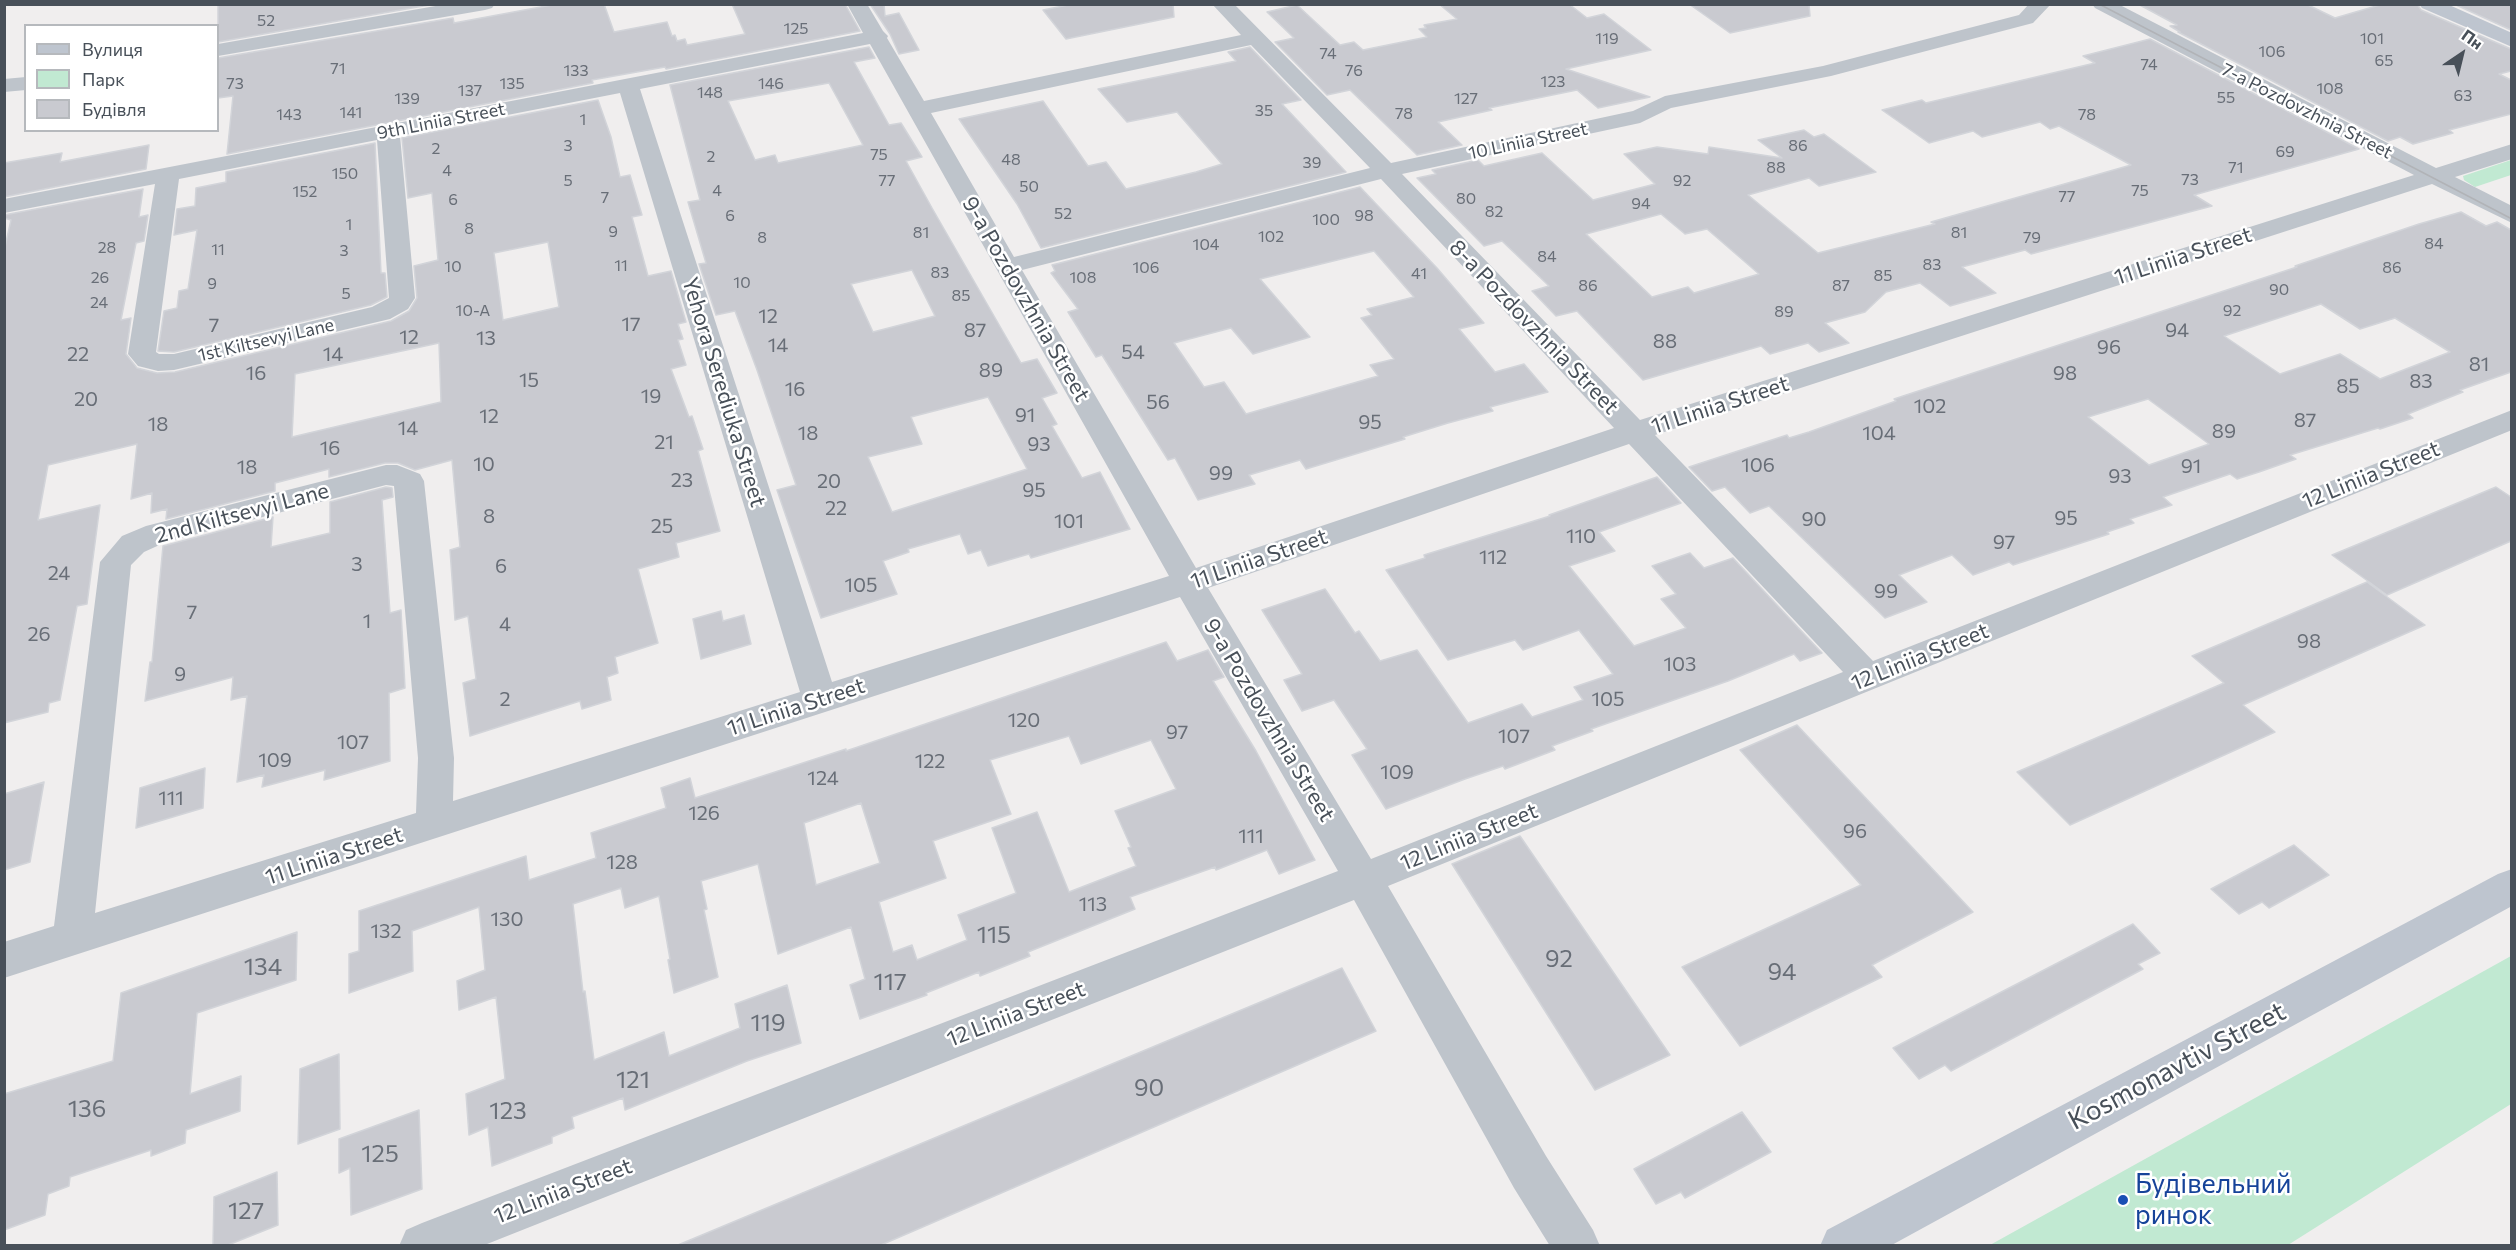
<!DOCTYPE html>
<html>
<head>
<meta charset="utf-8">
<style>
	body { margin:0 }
	#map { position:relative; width:2516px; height:1250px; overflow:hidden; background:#f0eeee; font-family:Commissioner,sans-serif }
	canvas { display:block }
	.frame { position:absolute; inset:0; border:6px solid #485059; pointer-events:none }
	.legend { position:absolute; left:24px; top:24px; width:195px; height:108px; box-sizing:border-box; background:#fff; border:2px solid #b6b9bd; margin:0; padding:8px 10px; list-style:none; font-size:18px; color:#485059 }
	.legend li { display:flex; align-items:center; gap:12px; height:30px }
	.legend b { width:30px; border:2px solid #b6b9bd }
	.north { position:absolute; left:2432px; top:24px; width:60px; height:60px; -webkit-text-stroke:4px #fff; paint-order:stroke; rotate:35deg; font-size:16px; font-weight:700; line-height:24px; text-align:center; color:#485059 }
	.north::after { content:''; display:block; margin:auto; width:21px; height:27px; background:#485059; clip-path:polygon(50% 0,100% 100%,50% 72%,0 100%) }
</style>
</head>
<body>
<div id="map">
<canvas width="2516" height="1250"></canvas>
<div class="frame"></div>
<ul class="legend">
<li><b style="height:8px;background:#bec5cf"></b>Вулиця</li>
<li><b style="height:16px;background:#c1e9d2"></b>Парк</li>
<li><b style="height:16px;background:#c9cad0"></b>Будівля</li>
</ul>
<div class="north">Пн</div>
</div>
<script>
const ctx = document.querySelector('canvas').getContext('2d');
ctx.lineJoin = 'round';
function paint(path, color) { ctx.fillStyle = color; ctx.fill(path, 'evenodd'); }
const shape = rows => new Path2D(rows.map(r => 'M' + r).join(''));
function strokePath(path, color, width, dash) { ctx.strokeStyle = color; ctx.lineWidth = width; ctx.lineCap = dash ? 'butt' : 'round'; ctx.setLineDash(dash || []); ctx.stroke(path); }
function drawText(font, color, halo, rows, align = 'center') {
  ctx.font = font + ' Commissioner,sans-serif'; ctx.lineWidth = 5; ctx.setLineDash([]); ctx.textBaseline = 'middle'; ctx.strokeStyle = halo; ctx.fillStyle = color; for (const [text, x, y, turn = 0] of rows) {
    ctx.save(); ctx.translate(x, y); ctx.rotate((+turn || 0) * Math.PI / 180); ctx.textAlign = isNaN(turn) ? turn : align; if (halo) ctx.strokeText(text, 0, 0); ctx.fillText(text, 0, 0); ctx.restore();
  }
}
const green = shape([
	[2511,160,2511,175,2475,187,2464,180,2463,176],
	[2511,956,2511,1104,2288,1245,1990,1245]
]);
const building = shape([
	[218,4,429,4,429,5,218,42,218,4],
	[557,4,604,4,614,32,667,22,672,36,675,35,677,41,685,39,687,45,745,34,732,4,845,4,860,31,666,69,665,67,592,80,593,83,227,154,233,96,218,98,218,58,453,18,454,23,557,4],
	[870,4,884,4,885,16,899,13,919,50,899,54,890,34,870,4],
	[1073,4,1173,4,1174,17,1066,39,1043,10,1073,4],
	[1439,4,1569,4,1587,18,1604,14,1651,50,1566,69,1650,97,1598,108,1577,90,1489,108,1492,110,1438,122,1462,145,1417,155,1350,90,1327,95,1275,42,1294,38,1267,12,1297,5,1340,45,1354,42,1363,50,1427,37,1419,29,1426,28,1424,25,1457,19,1439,4],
	[1689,4,1809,4,1810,16,1730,33,1689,4],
	[2138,4,2306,4,2335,18,2383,4,2417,4,2421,10,2511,49,2511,71,2499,74,2511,80,2511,114,2449,130,2453,133,2413,144,2400,137,2388,141,2178,32,2180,32,2170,26,2177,25,2138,4],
	[2454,4,2511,4,2511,30,2454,4],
	[2150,39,2359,149,2194,195,2212,206,2031,254,2025,250,1962,267,1996,293,1950,306,1920,283,1886,292,1865,312,1825,323,1849,343,1819,352,1808,343,1770,354,1761,346,1643,380,1577,311,1556,316,1532,291,1549,286,1502,241,1484,246,1417,178,1436,174,1432,170,1478,160,1484,166,1542,153,1593,200,1655,184,1624,154,1657,147,1708,154,1709,147,1782,158,1758,140,1804,130,1814,137,1824,134,1876,172,1819,186,1809,178,1748,195,1818,253,1935,224,1931,222,2131,165,2059,126,2050,129,2040,122,1982,137,1973,131,1929,143,1882,110,1922,100,1926,103,2095,63,2083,56,2150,39],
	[1661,214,1685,234,1707,229,1759,274,1694,293,1688,287,1652,297,1586,234,1661,214],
	[869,47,875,58,854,62,889,125,901,123,922,157,906,161,932,208,1021,363,1037,359,1057,393,1042,398,1057,424,1052,426,1082,478,1100,472,1130,529,1031,558,1029,554,988,566,981,550,968,554,960,534,908,549,909,552,883,561,897,594,821,618,777,490,796,485,757,370,735,311,716,315,699,264,706,263,688,202,700,200,670,85,869,47],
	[829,83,863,145,778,163,775,155,755,160,728,101,829,83],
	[912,270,935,316,873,332,851,284,912,270],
	[988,397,1027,469,892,512,868,457,922,444,911,417,988,397],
	[1250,47,1301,100,1282,104,1346,172,1041,248,1017,204,959,119,1043,101,1088,166,1106,162,1126,189,1196,172,1222,164,1177,112,1127,122,1098,89,1236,61,1228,52,1250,47],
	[598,100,611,137,620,177,630,175,642,215,632,217,648,276,671,271,686,322,678,324,683,339,678,340,686,365,671,369,689,417,692,416,703,449,698,451,720,531,676,543,679,557,638,569,658,643,615,657,618,673,607,677,611,700,582,709,580,701,470,736,463,683,476,679,468,616,455,620,450,550,460,547,452,460,415,470,398,463,385,463,329,477,329,469,275,483,275,491,166,519,167,509,151,513,152,493,131,499,137,444,48,465,38,520,100,505,87,604,77,606,60,700,49,703,48,712,4,723,4,251,11,220,4,218,4,215,143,189,139,217,148,215,144,241,136,243,121,320,131,318,126,354,137,368,157,373,175,372,391,321,409,311,417,298,414,266,438,260,432,193,408,198,402,138,598,100],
	[548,242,559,307,503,320,494,253,548,242],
	[439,343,441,402,292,437,295,374,439,343],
	[375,143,381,273,385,273,387,297,371,305,174,352,158,351,164,311,177,308,179,291,188,289,197,230,174,235,177,209,195,206,196,188,226,182,226,172,375,143],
	[149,145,146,169,4,197,4,163,62,153,60,162,149,145],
	[1360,187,1437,268,1484,323,1459,329,1495,372,1524,364,1548,392,1490,407,1493,411,1448,423,1403,437,1405,439,1306,469,1300,460,1249,475,1255,484,1198,500,1175,458,1168,460,1102,355,1096,357,1068,312,1078,309,1051,273,1055,271,1052,265,1360,187],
	[1374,251,1414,297,1367,309,1372,315,1361,318,1394,359,1370,365,1378,376,1246,414,1224,382,1204,387,1174,343,1231,328,1253,354,1310,337,1260,279,1374,251],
	[2461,212,2486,226,2497,222,2511,230,2511,372,2460,390,2463,392,2408,414,2413,418,2380,429,2378,428,2290,455,2296,459,2259,472,2237,479,2230,474,2163,497,2172,505,2130,519,2134,523,2107,532,2109,534,2013,565,2009,562,1973,575,1952,555,1899,575,1927,602,1885,618,1769,506,1750,513,1725,487,1712,491,1689,467,1787,435,1789,438,1809,432,1896,401,1894,399,2297,267,2295,266,2419,224,2461,212],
	[2321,304,2360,329,2395,318,2450,352,2380,379,2340,354,2280,374,2224,336,2321,304],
	[2148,399,2209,444,2149,465,2088,417,2148,399],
	[1657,477,1681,503,1599,532,1615,551,1569,566,1634,646,1686,628,1661,599,1676,594,1652,566,1690,553,1704,568,1733,558,1822,653,1800,661,1794,654,1728,681,1591,729,1593,731,1552,746,1555,750,1505,769,1503,766,1465,779,1386,809,1352,755,1367,749,1334,700,1302,711,1284,680,1302,674,1262,610,1325,589,1355,633,1359,631,1380,661,1417,650,1468,723,1522,704,1532,717,1583,700,1574,687,1613,674,1579,630,1523,650,1515,640,1448,660,1386,570,1425,558,1424,555,1550,516,1549,515,1657,477],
	[386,487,392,488,393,497,382,500,390,613,401,610,405,688,389,693,390,761,324,780,325,770,262,787,264,775,237,782,247,696,231,700,233,677,145,701,150,662,152,662,163,546,273,517,271,547,330,533,330,502,386,487],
	[2496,487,2511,497,2511,541,2387,595,2332,555,2496,487],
	[2367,582,2425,625,2243,705,2275,732,2070,825,2017,772,2224,683,2192,656,2367,582],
	[721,611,723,621,744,615,751,644,701,659,693,619,721,611],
	[1166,642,1177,661,1208,650,1224,677,1213,681,1256,751,1315,860,1279,874,1267,850,1216,870,1215,867,1130,897,1135,909,1028,952,1030,956,980,976,979,972,926,993,927,995,860,1019,850,985,865,979,851,927,778,954,758,864,701,881,707,909,704,910,718,977,674,993,668,960,670,959,659,896,625,908,621,888,573,904,583,992,585,991,594,1060,664,1032,669,1056,740,1028,735,1004,787,985,801,1043,747,1061,625,1110,623,1098,572,1117,574,1128,552,1137,552,1143,492,1166,488,1127,469,1135,466,1094,505,1079,496,997,459,1010,457,981,485,970,479,907,412,931,413,971,349,993,349,954,359,951,359,911,526,856,529,880,596,858,591,833,666,808,661,788,690,778,695,798,846,749,846,751,1166,642],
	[1069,736,1081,764,1151,740,1176,789,1115,811,1131,847,1128,848,1136,866,1069,892,1037,812,992,828,1016,893,958,915,967,940,917,960,912,945,893,952,879,902,946,878,933,841,1011,814,990,760,1069,736],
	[861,803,880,863,816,885,804,823,861,803],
	[1797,725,1973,912,1872,965,1882,977,1740,1046,1682,967,1861,885,1740,750,1797,725],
	[205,768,203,808,136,828,140,788,205,768],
	[44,782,30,862,4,870,4,794,44,782],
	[1520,836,1670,1055,1595,1090,1452,864,1520,836],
	[2294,845,2329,875,2269,908,2262,902,2239,914,2211,889,2294,845],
	[2133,924,2160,953,2138,964,2143,969,1951,1071,1945,1065,1919,1079,1893,1048,2133,924],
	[297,932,296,980,197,1013,190,1094,241,1076,240,1111,186,1130,185,1143,151,1156,151,1150,70,1177,69,1186,48,1194,45,1215,4,1230,4,1094,113,1061,121,993,297,932],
	[1342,968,1376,1031,881,1245,678,1245,1342,968],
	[339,1054,340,1129,298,1144,300,1069,339,1054],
	[419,1110,422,1189,351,1215,350,1168,339,1173,339,1139,419,1110],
	[1742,1112,1771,1152,1685,1198,1681,1192,1656,1204,1634,1169,1742,1112],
	[277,1172,278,1225,228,1245,213,1245,214,1197,277,1172]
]);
const street = shape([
	[447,4,495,4,492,8,485,10,218,56,218,44,447,4],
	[847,4,867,4,883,31,888,36,887,38,924,101,1241,35,1212,4,1234,4,1391,163,1633,111,1665,96,1823,66,2019,15,2029,4,2051,4,2033,23,1831,76,1671,108,1640,123,1402,174,1640,420,2414,175,2095,8,2092,4,2118,4,2436,168,2512,144,2512,159,2455,177,2512,206,2512,223,2432,184,1655,435,1873,661,2512,410,2512,430,1388,886,1546,1156,1593,1230,1600,1246,1550,1246,1514,1188,1354,900,482,1246,399,1246,406,1230,422,1223,1338,871,1180,597,4,978,4,942,54,926,100,562,122,536,146,526,386,465,397,465,420,474,424,481,454,758,453,801,800,692,620,93,400,136,415,298,408,309,390,319,174,370,158,371,138,366,128,354,155,184,4,213,4,199,863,33,847,4],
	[870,44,1169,576,832,682,640,89,870,44],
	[1251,45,1370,168,1014,257,931,113,1251,45],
	[377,140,389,298,372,307,174,354,159,354,156,352,179,179,377,140],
	[1381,179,1614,428,1196,568,1022,270,1381,179],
	[1629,444,1843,672,1371,859,1208,588,1629,444],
	[386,485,394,486,418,758,416,813,95,913,131,565,144,552,166,542,386,485],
	[26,77,26,90,4,92,4,79,26,77]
]);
const secondary = shape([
	[2419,4,2447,4,2512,33,2512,47,2422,8,2419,4],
	[2512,869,2512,906,1890,1246,1820,1246,1827,1230,2498,874,2512,869]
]);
const tram = shape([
	[2099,4,2512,219]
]);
const markers = [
	[2123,1200,6,"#1a4fb4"]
];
const farNumbernames = [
	["52",266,21],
	["125",796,29],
	["119",1607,39],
	["101",2372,39],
	["106",2272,52],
	["74",1328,54],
	["65",2384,61],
	["74",2149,65],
	["71",338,69],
	["133",576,71],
	["76",1354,71],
	["123",1553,82],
	["73",235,84],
	["135",512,84],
	["146",771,84],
	["108",2330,89],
	["137",470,91],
	["148",710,93],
	["63",2463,96],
	["55",2226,98],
	["139",407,99],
	["127",1466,99],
	["35",1264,111],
	["141",351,113],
	["78",1404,114],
	["143",289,115],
	["78",2087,115],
	["1",583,120],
	["3",568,146],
	["86",1798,146],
	["2",436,149],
	["69",2285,152],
	["75",879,155],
	["2",711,157],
	["48",1011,160],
	["39",1312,163],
	["88",1776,168],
	["71",2236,168],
	["4",447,171],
	["150",345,174],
	["73",2190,180],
	["5",568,181],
	["77",887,181],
	["92",1682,181],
	["50",1029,187],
	["4",717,191],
	["75",2140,191],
	["152",305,192],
	["77",2067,197],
	["7",605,198],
	["80",1466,199],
	["6",453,200],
	["94",1641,204],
	["82",1494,212],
	["52",1063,214],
	["6",730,216],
	["98",1364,216],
	["100",1326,220],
	["1",349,225],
	["8",469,229],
	["9",613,232],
	["81",921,233],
	["81",1959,233],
	["102",1271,237],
	["8",762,238],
	["79",2032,238],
	["84",2434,244],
	["104",1206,245],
	["28",107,248],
	["11",218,250],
	["3",344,251],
	["84",1547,257],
	["83",1932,265],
	["11",621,266],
	["10",453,267],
	["106",1146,268],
	["86",2392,268],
	["83",940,273],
	["41",1419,274],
	["85",1883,276],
	["26",100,278],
	["108",1083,278],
	["10",742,283],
	["9",212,284],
	["86",1588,286],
	["87",1841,286],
	["90",2279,290],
	["5",346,294],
	["85",961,296],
	["24",99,303],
	["10-А",473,311],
	["92",2232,311],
	["89",1784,312]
];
const farStreetnames = [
	["7-a Pozdovzhnia Street",2307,111,27],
	["9th Liniia Street",441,121,-11],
	["10 Liniia Street",1528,141,-12],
	["1st Kiltsevyi Lane",266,340,-13]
];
const numberNames = [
	["12",768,316],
	["17",631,324],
	["7",214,325],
	["87",975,330],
	["94",2177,330],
	["12",409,337],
	["13",486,338],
	["88",1665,341],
	["14",778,345],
	["96",2109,347],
	["54",1133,352],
	["22",78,354],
	["14",333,354],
	["81",2479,364],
	["89",991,370],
	["16",256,373],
	["98",2065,373],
	["15",529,380],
	["83",2421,381],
	["85",2348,386],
	["16",795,389],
	["19",651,396],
	["20",86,399],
	["56",1158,402],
	["102",1930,406],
	["91",1025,415],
	["12",489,416],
	["87",2305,420],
	["95",1370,422],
	["18",158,424],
	["14",408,428],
	["89",2224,431],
	["18",808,433],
	["104",1879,433],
	["21",664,442],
	["93",1039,444],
	["16",330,448],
	["10",484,464],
	["106",1758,465],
	["91",2191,466],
	["18",247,467],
	["99",1221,473],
	["93",2120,476],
	["23",682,480],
	["20",829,481],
	["95",1034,490],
	["22",836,508],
	["8",489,516],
	["95",2066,518],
	["90",1814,519],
	["101",1069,521],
	["25",662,526],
	["110",1581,536],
	["97",2004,542],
	["112",1493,557],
	["3",357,564],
	["6",501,566],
	["24",59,573],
	["105",861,585],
	["99",1886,591],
	["7",192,612],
	["1",367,621],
	["4",505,624],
	["26",39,634],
	["98",2309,641],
	["103",1680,664],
	["9",180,674],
	["2",505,699],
	["105",1608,699],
	["120",1024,720],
	["97",1177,732],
	["107",1514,736],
	["107",353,742],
	["109",275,760],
	["122",930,761],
	["109",1397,772],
	["124",823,778],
	["111",171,798],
	["126",704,813],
	["96",1855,831],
	["111",1251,836],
	["128",622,862],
	["113",1093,904],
	["130",507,919],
	["132",386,931]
];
const streetNames = [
	["11 Liniia Street",2183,256,-18],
	["9-a Pozdovzhnia Street",1026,299,60],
	["8-a Pozdovzhnia Street",1534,327,46],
	["Yehora Serediuka Street",724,392,73],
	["11 Liniia Street",1720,405,-18],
	["12 Liniia Street",2371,475,-22],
	["2nd Kiltsevyi Lane",242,513,-15],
	["11 Liniia Street",1259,559,-19],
	["12 Liniia Street",1920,657,-22],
	["11 Liniia Street",796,707,-18],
	["9-a Pozdovzhnia Street",1269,720,59],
	["12 Liniia Street",1469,837,-22],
	["11 Liniia Street",334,856,-18],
	["12 Liniia Street",1016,1014,-21],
	["12 Liniia Street",563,1191,-21]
];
const nearNumbernames = [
	["115",994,935],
	["92",1559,959],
	["134",263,967],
	["94",1782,972],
	["117",890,982],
	["119",768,1023],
	["121",633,1080],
	["90",1149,1088],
	["136",87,1109],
	["123",508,1111],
	["125",380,1154],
	["127",246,1211]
];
const nearStreetnames = [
	["Kosmonavtiv Street",2177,1066,-28]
];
const nearTransitnames = [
	["Будівельний",2135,1184],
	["ринок",2135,1215]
];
paint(green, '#c1e9d2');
paint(building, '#c9cad0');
strokePath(building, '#d2d4d9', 1.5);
paint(street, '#bec4cb');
paint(secondary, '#bec5cf');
strokePath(tram, '#b1b3b7', 1.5);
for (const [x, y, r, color] of markers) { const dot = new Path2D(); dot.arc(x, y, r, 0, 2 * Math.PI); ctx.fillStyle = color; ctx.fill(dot); strokePath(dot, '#fff', 2); }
drawText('16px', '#686e77', null, farNumbernames);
drawText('18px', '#485059', '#fff', farStreetnames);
drawText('20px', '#686e77', null, numberNames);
drawText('22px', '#485059', '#fff', streetNames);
drawText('24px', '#686e77', null, nearNumbernames);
drawText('27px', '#485059', '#fff', nearStreetnames);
drawText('27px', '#164399', '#fff', nearTransitnames, 'left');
</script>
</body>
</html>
